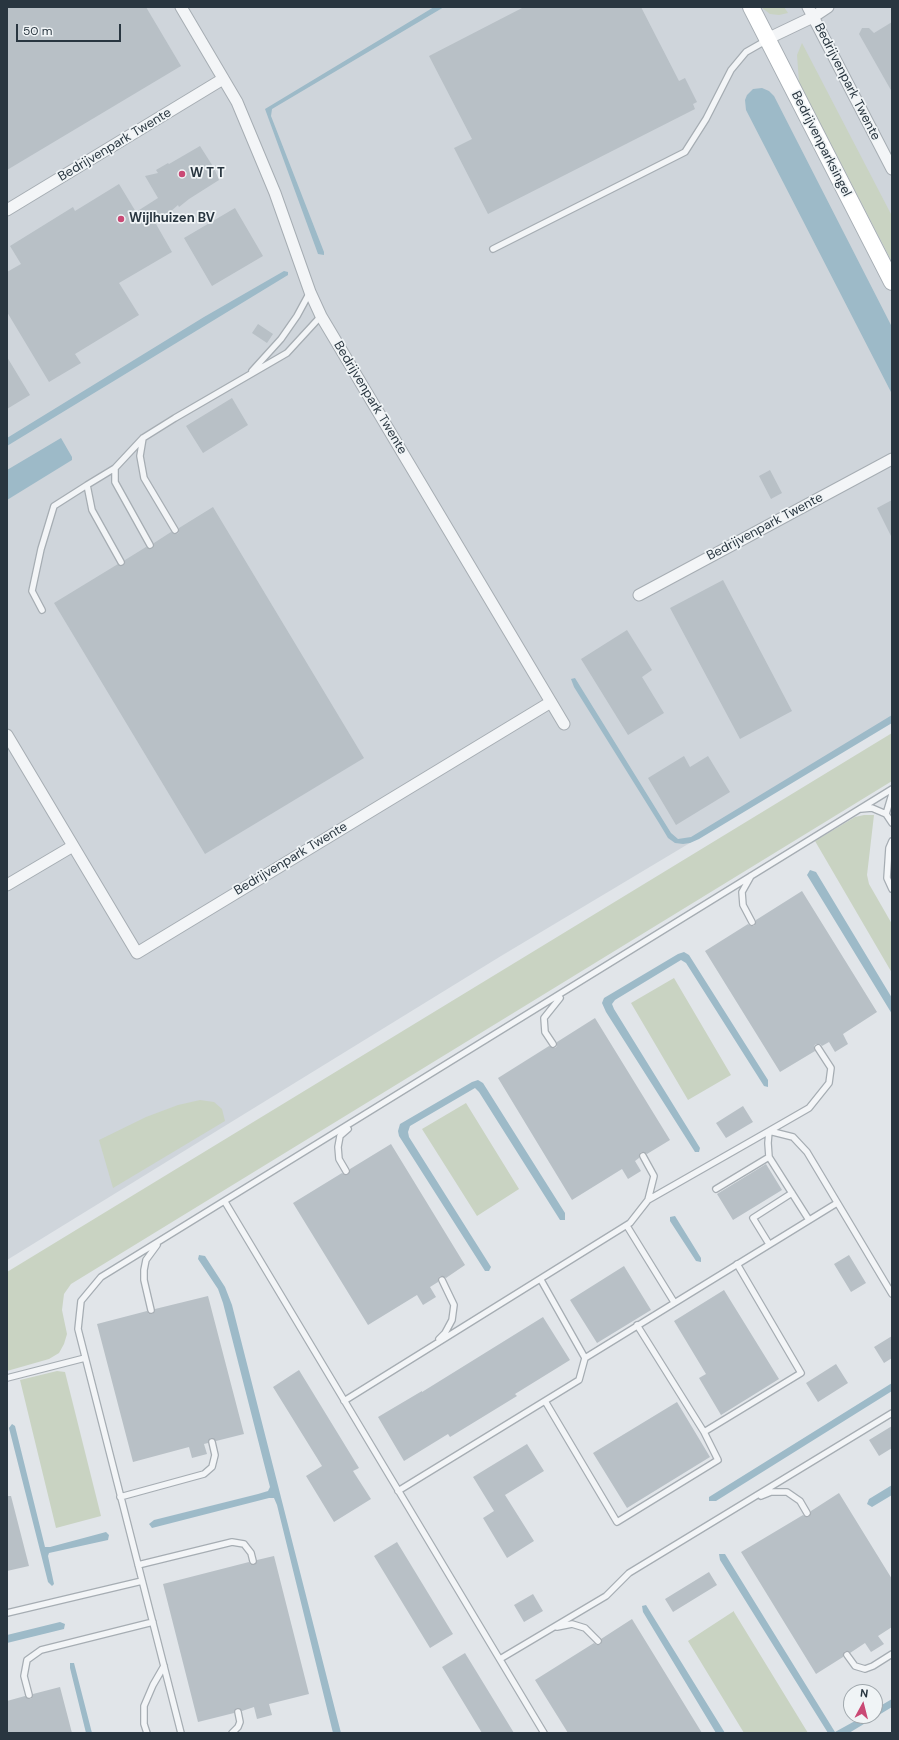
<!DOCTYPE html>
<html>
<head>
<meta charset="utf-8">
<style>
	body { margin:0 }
	#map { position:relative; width:899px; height:1740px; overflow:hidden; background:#e1e5e9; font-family:"DM Sans",sans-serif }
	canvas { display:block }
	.frame { position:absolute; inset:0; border:8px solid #293640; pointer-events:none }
	.north { position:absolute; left:843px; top:1684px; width:40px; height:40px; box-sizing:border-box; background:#f0f4f6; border:1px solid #a0a8ad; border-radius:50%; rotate:7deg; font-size:11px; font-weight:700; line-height:16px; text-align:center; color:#293640 }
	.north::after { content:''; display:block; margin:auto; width:14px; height:18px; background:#ca4975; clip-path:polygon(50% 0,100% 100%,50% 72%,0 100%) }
	.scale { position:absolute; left:16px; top:24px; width:105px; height:18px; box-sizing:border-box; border:2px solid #293640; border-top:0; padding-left:5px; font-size:12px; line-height:14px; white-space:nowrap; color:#293640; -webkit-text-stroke:3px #f0f4f6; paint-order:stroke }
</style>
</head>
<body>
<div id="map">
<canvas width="899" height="1740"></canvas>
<div class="frame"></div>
<div class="north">N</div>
<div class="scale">50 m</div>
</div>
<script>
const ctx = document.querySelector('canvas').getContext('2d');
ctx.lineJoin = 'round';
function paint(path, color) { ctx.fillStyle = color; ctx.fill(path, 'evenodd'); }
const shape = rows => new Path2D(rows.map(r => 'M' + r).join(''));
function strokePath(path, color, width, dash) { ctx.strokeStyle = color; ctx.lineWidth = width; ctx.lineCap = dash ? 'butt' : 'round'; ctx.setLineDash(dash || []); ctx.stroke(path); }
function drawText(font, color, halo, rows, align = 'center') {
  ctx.font = font + ' "DM Sans",sans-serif'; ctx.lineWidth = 3.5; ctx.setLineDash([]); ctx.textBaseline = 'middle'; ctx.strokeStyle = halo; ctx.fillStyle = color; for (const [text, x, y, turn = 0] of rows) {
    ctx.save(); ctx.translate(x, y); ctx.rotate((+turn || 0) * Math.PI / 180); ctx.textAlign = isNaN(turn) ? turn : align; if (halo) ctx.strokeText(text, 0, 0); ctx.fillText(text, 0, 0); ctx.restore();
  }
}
const built = shape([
	[7,7,892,7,892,722,501,956,7,1260]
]);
const green = shape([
	[761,7,784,7,788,13,779,15,770,14],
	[802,43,892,216,892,262,799,82,797,55],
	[892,733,892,781,71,1284,64,1294,62,1310,67,1334,64,1344,59,1353,49,1359,7,1371,7,1272],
	[864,815,874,815,867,875,869,884,892,924,892,973,815,841,855,817],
	[674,978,731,1075,688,1100,631,1003],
	[200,1100,214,1102,222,1109,225,1121,113,1188,99,1140,146,1117,178,1105],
	[466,1103,519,1189,477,1216,422,1129],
	[57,1371,65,1372,101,1516,56,1528,20,1380],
	[734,1611,734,1612,808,1733,744,1733,688,1641]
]);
const water = shape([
	[434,7,444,7,272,109,271,116,324,252,324,255,318,254,265,109],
	[762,88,769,91,774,96,892,327,892,394,746,110,745,100,747,95,753,89],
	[284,271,288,272,288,275,7,446,7,438,204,317],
	[61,438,72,457,72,460,7,500,7,470],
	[575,678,671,833,678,839,691,837,892,715,892,723,699,839,690,843,683,844,675,843,668,838,659,823,574,687,571,679],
	[810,870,816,872,892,998,892,1014,807,875],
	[684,952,689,955,768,1080,768,1087,764,1086,686,963,681,960,615,1000,612,1004,614,1009,700,1148,699,1152,695,1152,606,1012,602,1003,604,998,678,954],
	[478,1080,483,1083,565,1213,565,1220,560,1220,479,1092,475,1088,410,1126,408,1132,409,1137,491,1267,489,1271,485,1271,399,1136,398,1131,400,1124,472,1082],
	[675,1216,701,1258,701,1262,696,1261,670,1221,670,1217],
	[199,1255,205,1256,225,1287,232,1305,341,1733,333,1733,277,1505,274,1498,269,1498,152,1528,149,1524,154,1520,258,1494,268,1491,270,1487,223,1303,218,1289,198,1259],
	[892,1383,892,1391,716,1501,709,1501,709,1497],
	[12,1424,15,1426,45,1547,50,1547,106,1532,109,1535,108,1540,49,1553,48,1556,54,1584,52,1586,48,1582,9,1428],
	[892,1485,892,1495,872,1507,867,1504,869,1499],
	[719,1554,725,1554,835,1732,864,1716,875,1716,875,1709,892,1699,892,1707,849,1733,828,1733,720,1560],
	[646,1605,725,1733,716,1733,643,1612,642,1606],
	[60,1622,65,1624,64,1629,7,1643,7,1635],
	[70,1663,74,1663,92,1733,86,1733,70,1668]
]);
const building = shape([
	[7,7,146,7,181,66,7,170],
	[524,7,641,7,679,81,685,78,697,102,693,104,695,109,488,214,454,148,472,139,429,56],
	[892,22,892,92,859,34,862,28,869,28,874,33],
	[200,146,214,168,219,180,189,199,179,207,178,205,156,224,172,252,119,283,139,315,75,354,81,363,49,382,7,312,7,272,21,264,10,246,73,207,75,211,119,184,136,212,158,198,145,176,158,173,156,170,168,163,169,164],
	[235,208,263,256,212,286,184,238],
	[258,324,273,334,267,343,252,333],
	[7,357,30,395,7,409],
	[232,398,248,425,203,453,186,426],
	[770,470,782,493,771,499,759,476],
	[892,500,892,538,877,508],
	[213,507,364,758,205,854,54,603,118,564,123,565,125,560,146,547,150,549,152,548,154,543,171,532,177,534,179,532,179,528],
	[723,580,792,711,740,739,670,608],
	[627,630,652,670,642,677,664,713,628,735,581,659],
	[684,756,690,767,708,756,730,792,676,825,648,778],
	[802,891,877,1012,843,1034,848,1044,835,1052,829,1042,822,1046,820,1044,816,1044,814,1046,815,1051,780,1072,705,951,748,924,751,926,754,926,756,920],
	[595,1018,670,1140,647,1154,643,1152,640,1153,639,1158,635,1161,641,1171,628,1179,622,1169,572,1200,498,1078,549,1046,555,1048,557,1046,557,1042],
	[743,1106,753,1122,726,1138,716,1123],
	[391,1144,465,1265,446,1278,443,1276,439,1277,438,1282,430,1287,436,1297,423,1305,417,1295,368,1325,293,1203,342,1173,346,1175,348,1174,350,1169],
	[766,1164,782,1190,733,1220,717,1194],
	[849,1255,866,1283,851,1292,834,1264],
	[624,1266,651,1310,597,1343,570,1300],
	[724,1290,779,1379,721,1415,699,1378,706,1374,674,1321],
	[208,1296,244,1434,216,1441,211,1438,208,1443,204,1444,207,1454,192,1458,189,1447,133,1462,97,1324,147,1311,149,1314,152,1314,155,1309],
	[543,1317,570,1360,515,1394,517,1396,450,1437,448,1434,404,1461,378,1417,422,1391,422,1392],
	[892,1336,892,1358,884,1363,874,1347],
	[836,1364,848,1383,818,1402,806,1383],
	[299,1370,359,1468,353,1471,371,1499,334,1522,306,1476,322,1466,273,1387],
	[677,1402,710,1457,627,1508,593,1453],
	[892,1426,892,1448,879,1456,869,1440],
	[527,1444,544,1471,505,1495,534,1541,507,1558,483,1518,494,1511,473,1477],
	[839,1493,892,1579,892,1627,878,1636,884,1644,871,1652,865,1643,850,1653,845,1651,843,1657,816,1674,741,1552,803,1515,807,1517,809,1516,811,1511],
	[7,1496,11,1496,29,1566,7,1571],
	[397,1542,453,1634,430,1648,374,1556],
	[274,1556,309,1694,269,1704,272,1715,257,1719,254,1707,242,1711,238,1708,235,1709,234,1713,198,1722,163,1584,249,1562,251,1565,254,1565,257,1560],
	[709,1572,717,1585,673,1612,665,1599],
	[533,1594,543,1611,524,1622,514,1605],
	[632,1619,702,1733,568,1733,535,1680,594,1643,597,1645,601,1644,601,1639],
	[465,1653,514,1733,482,1733,442,1667],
	[60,1687,72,1733,7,1733,7,1701,25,1696,30,1699,32,1698,33,1694]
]);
const lane = shape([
	[493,249,685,152,706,119,731,70,746,52,767,40],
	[252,371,281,339,297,316,310,292],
	[143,438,140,456,144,478,175,530],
	[115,468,87,485,92,510,121,562],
	[150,545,115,482,115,468,143,438,175,418,287,353,321,316],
	[42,610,32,591,41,549,54,506,87,485],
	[861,809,872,808,886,814,892,823],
	[886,814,892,794],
	[892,841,889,848,887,878,892,889],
	[751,876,742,892,743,905,752,922],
	[553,1044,545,1032,544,1018,560,998],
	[643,1156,654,1176,648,1200],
	[346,1171,339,1159,338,1147,340,1136,348,1129],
	[716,1189,769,1157],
	[225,1202,544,1733],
	[809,1220,769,1157,768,1143,769,1131,809,1108,829,1083,831,1068,818,1048],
	[627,1226,674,1302],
	[769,1244,753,1218,792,1193],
	[541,1280,585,1358],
	[151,1310,144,1280,144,1270,146,1260,157,1245],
	[439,1339,445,1333,452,1320,454,1305,442,1280],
	[7,1378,85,1358],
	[344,1401,630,1223,648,1200,769,1131,793,1137,807,1152,892,1294],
	[545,1401,617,1522,718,1460,704,1432,637,1325],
	[704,1432,801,1373,737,1264],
	[398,1491,579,1380,585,1358,837,1203],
	[761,1496,771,1492,787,1492,800,1501,807,1513],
	[120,1497,204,1474,212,1467,215,1455,212,1442],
	[138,1565,232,1542,244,1544,251,1553,253,1561],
	[7,1613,142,1581],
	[557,1627,572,1624,585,1628,598,1641],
	[847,1655,855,1666,865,1669,873,1666,892,1654],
	[500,1659,606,1596,629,1573,892,1413],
	[29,1695,24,1676,27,1660,41,1650,153,1622],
	[147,1733,144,1724,144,1706,153,1685,164,1666],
	[181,1733,78,1329,81,1301,101,1277,892,789],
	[232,1733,238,1727,240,1722,238,1712]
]);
const street = shape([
	[181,7,237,102,275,193,310,292,321,316,564,724],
	[808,7,892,169],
	[767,39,813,17,828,7],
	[7,210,223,79],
	[639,595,892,459],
	[7,735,137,953,551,702],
	[7,885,73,846]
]);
const secondary = shape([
	[751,7,892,282]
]);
const markers = [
	[182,174,4,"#ca4975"],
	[121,219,4,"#ca4975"]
];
const streetNames = [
	["Bedrijvenpark Twente",847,82,63],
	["Bedrijvenparksingel",821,144,63],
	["Bedrijvenpark Twente",115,145,-31],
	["Bedrijvenpark Twente",370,398,59],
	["Bedrijvenpark Twente",765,527,-28],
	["Bedrijvenpark Twente",291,859,-31]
];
const poiNames = [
	["W T T",190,174],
	["Wijlhuizen BV",129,219]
];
paint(built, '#cfd5db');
paint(green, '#c9d3c2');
paint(water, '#9dbac8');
paint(building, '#b8c0c6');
strokePath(lane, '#a6adb3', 8);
strokePath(street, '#a6adb3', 13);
strokePath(secondary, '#a6adb3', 18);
strokePath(lane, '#f3f5f7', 5.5);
strokePath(street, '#f3f5f7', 11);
strokePath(secondary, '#fff', 16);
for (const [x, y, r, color] of markers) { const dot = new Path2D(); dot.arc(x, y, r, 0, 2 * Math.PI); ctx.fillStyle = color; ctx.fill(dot); strokePath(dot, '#f0f4f6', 1.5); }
drawText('13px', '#293640', '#f0f4f6', streetNames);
drawText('bold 13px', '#293640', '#f0f4f6', poiNames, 'left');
</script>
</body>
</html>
